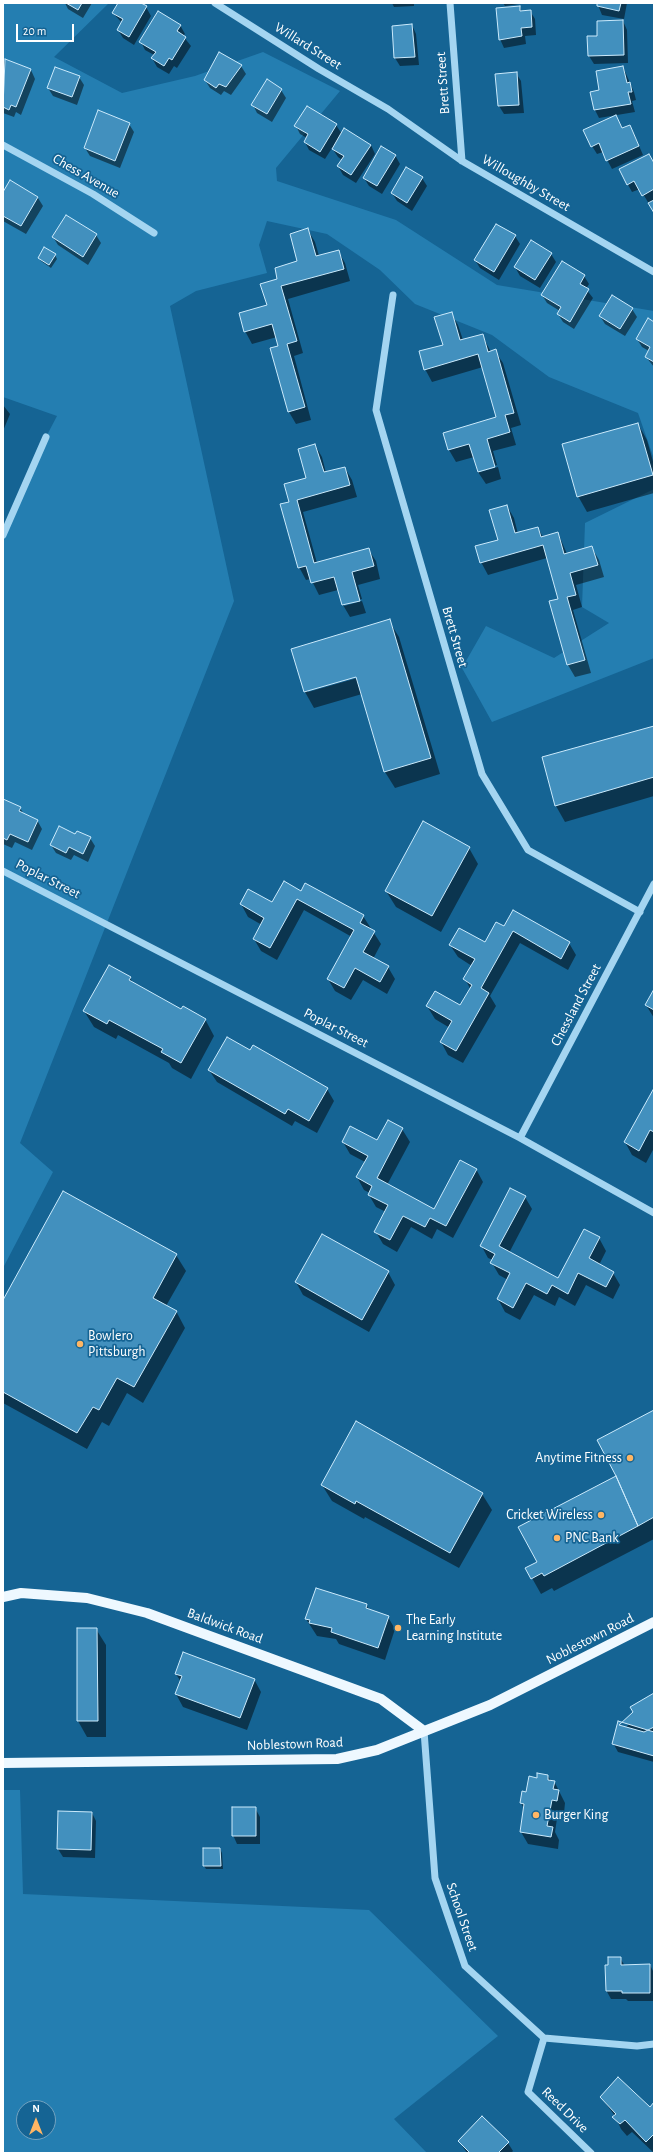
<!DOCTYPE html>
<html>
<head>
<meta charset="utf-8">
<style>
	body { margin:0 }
	#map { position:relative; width:657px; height:2156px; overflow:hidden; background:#156494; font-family:"Alegreya Sans",sans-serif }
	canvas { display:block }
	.frame { position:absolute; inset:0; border:4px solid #fff; pointer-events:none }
	.north { position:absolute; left:16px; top:2100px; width:40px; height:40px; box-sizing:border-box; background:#156494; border:1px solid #73a2bf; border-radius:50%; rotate:0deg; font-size:11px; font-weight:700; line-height:16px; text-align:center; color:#fff }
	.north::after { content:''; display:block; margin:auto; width:14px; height:18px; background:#ffb664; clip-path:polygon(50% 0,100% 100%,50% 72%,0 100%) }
	.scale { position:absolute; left:16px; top:24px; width:58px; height:18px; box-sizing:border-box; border:2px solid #fff; border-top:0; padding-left:5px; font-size:12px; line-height:14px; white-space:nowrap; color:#fff; -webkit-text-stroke:3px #156494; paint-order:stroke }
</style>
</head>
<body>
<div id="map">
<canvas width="657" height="2156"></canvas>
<div class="frame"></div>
<div class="north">N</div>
<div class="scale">20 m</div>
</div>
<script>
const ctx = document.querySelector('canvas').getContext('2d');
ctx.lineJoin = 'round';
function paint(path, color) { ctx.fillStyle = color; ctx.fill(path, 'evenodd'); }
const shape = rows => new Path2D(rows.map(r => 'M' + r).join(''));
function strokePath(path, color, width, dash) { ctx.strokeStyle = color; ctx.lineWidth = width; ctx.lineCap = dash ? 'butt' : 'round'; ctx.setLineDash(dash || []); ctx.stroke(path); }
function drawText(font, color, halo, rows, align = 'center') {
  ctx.font = font + ' "Alegreya Sans",sans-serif'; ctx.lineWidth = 3.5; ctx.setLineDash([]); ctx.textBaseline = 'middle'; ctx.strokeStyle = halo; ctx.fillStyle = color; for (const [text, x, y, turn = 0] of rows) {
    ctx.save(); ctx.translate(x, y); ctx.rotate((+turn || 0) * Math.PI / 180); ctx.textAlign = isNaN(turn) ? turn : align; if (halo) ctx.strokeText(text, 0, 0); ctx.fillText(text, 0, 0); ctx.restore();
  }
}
const green = shape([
	[3,3,109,3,54,57,122,93,195,76,263,52,340,91,276,168,277,181,396,220,497,285,654,311,654,459,638,413,549,377,492,335,415,304,380,270,327,234,267,221,259,245,267,273,196,291,170,306,234,601,20,1143,53,1172,3,1268,3,535,46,437,57,416,3,397],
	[654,489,654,658,492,722,462,668,486,626,554,658,609,623,582,607,585,523],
	[3,1790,20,1790,23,1894,369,1910,498,2036,394,2119,427,2153,3,2153],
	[24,2108,48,2108,48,2132,24,2132]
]);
const shadow = shape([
	[65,3,92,3,83,18,68,9],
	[119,3,139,3,146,7,151,16,134,45,123,38,118,30,122,23,113,13],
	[392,3,414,3,414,6,394,7],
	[503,3,526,3,505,6],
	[595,3,627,3,624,19,602,15,598,5],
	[520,7,522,12,530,11,535,19,536,35,525,36,526,44,504,48,500,39],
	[623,21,627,30,628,63,594,64,589,56,588,37,598,37],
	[180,25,185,34,183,36,191,46,177,68,174,66,169,74,157,67,152,58,154,55,145,50,141,42],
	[412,25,416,34,419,65,400,66,395,58,393,27],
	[5,60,31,70,35,79,21,115,16,112,14,117,3,113,3,65],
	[241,66,246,74,231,95,224,91,221,95,210,88,205,80],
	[623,67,634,92,636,100,632,101,635,112,599,118,595,110,600,91],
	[516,73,521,81,524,113,504,114,499,106,496,75],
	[79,77,84,85,77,105,53,96,48,88],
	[281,90,286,98,272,122,257,113,253,105],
	[616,116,623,129,634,134,643,155,612,169,603,152,597,154,592,146],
	[129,124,134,132,120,168,90,156,85,148],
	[336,125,342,134,371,145,375,154,356,183,343,175,338,166,342,160,338,157,332,148,325,159,309,150,305,142,307,138,300,134,296,126],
	[395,155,400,164,382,194,369,186,364,178],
	[654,164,654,212,640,189,632,192,620,170],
	[422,178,427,186,412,211,397,201,392,193],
	[10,182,38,198,43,206,26,234,3,221,3,194],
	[66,216,96,235,101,243,88,265,58,245,53,237],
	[308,230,315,242,319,256,338,251,345,263,350,281,288,299,303,353,294,356,311,420,296,424,289,412,272,349,279,347,277,337,252,344,245,331,268,306,279,279,299,262],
	[515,236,520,244,499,280,480,268,475,260],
	[551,254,556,262,540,288,520,276,515,267],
	[55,255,57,259,51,268,41,261,39,258],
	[584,276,589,284,586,289,593,298,574,329,563,322,558,314,560,311,547,303,542,295],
	[632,309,637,317,625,336,605,324,600,316],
	[451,313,458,325,463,340,482,335,491,352,495,351,503,363,521,425,511,428,516,445,493,451,497,465,480,470,480,472,498,467,501,479,486,484,478,472,474,457,456,462,449,450,444,433,498,418,483,367,432,382,425,369,444,345],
	[654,323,654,367,646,357,649,351,642,347,637,339],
	[3,405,10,414,3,431],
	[638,424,647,440,654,465,654,493,587,512,578,496],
	[315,445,322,457,326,473,345,468,352,480,357,497,303,512,317,563,368,549,376,561,380,579,358,585,362,599,344,604,344,606,362,601,366,613,350,617,343,605,338,590,319,595,311,579,306,580,299,567,290,502,307,478],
	[507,506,514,518,518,534,538,528,543,537,558,533,567,554,592,548,599,560,604,577,576,585,582,607,573,610,591,673,575,677,568,665,550,602,559,600,547,558,488,575,481,562,499,540],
	[389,621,399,637,440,774,395,788,385,772,362,694,314,708,305,692,292,649],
	[360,675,361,677,308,692,308,690],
	[654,727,654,796,565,822,556,806,543,757],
	[3,800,20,808,24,814,37,820,42,829,32,850,15,842,12,848,3,844],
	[75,835,90,838,95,846,88,862,74,855,71,860,56,853,51,845],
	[469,848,478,864,441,932,396,907,386,891],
	[301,892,363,916,381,944,373,959,388,967,395,979,387,994,363,980,351,1000,335,991,328,979,352,937,304,910,277,960,261,951,254,939,262,925,248,917,241,904,272,904],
	[504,928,569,943,576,955,568,970,520,943,490,996,496,1006,463,1063,448,1055,441,1042,450,1028,435,1019,427,1006,461,1007,471,990,465,979,472,966,458,957,450,945,485,944],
	[130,978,133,983,181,1010,205,1019,214,1036,191,1079,172,1068,169,1063,118,1035,116,1039,94,1027,84,1011],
	[654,991,654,1018,646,1005],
	[251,1051,327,1089,334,1101,317,1133,295,1121,292,1126,217,1082,209,1070],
	[654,1090,654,1148,646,1163,632,1155,625,1142],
	[388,1122,402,1129,410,1142,387,1185,435,1211,476,1169,483,1182,453,1238,437,1229,432,1239,411,1227,397,1252,383,1244,376,1232,386,1212,376,1207,369,1195,370,1193,364,1190,357,1177,365,1162,350,1154,343,1142,378,1142],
	[525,1197,532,1209,509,1253,559,1279,599,1238,606,1251,599,1265,613,1273,620,1285,613,1299,586,1285,575,1306,559,1297,555,1306,534,1295,520,1320,505,1312,498,1299,508,1280,499,1275,492,1263,493,1260,488,1258,481,1245],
	[176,1255,186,1271,166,1306,176,1311,185,1328,143,1403,127,1393,109,1426,102,1422,87,1449,3,1403,3,1302],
	[388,1272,395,1285,369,1332,303,1295,296,1282],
	[654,1411,654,1539,554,1591,552,1588,541,1594,532,1578,538,1563,617,1476],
	[322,1485,482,1494,492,1510,459,1568,365,1517,364,1519,332,1501],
	[366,1605,370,1610,388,1617,395,1629,385,1660,339,1644,336,1639,317,1636,306,1619],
	[96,1629,106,1645,106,1737,87,1737,78,1721],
	[176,1674,254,1679,261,1692,247,1730,183,1707,176,1694,181,1682],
	[654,1694,654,1762,618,1752,613,1743],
	[548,1776,551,1781,554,1781,565,1803,564,1813,558,1812,555,1832,559,1840,558,1849,528,1844,521,1832,524,1809,521,1803,537,1779],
	[255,1808,260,1817,260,1844,237,1844,233,1835],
	[92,1813,96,1821,95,1858,63,1857,58,1849],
	[220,1849,222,1853,223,1869,206,1869,204,1866],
	[620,1958,625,1966,650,1965,654,1973,654,2001,628,2001,626,1999,611,1999,606,1990,609,1966],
	[601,2097,650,2108,654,2103,654,2153,632,2132,627,2136,621,2129,615,2116],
	[459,2141,508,2143,513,2151,511,2153,467,2153]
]);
const building = shape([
	[66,3,82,3,78,10,66,3],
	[118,3,141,3,147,6,129,37,117,30,123,19,112,13,118,3],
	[597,3,621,3,619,11,597,6,597,3],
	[520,6,520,11,531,10,532,27,521,28,522,36,499,40,496,8,520,6],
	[158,11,181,25,177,31,186,37,172,60,169,58,164,66,151,58,156,52,139,42,158,11],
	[623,20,624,55,588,56,587,36,597,36,597,21,623,20],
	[412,24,415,57,394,58,392,26,412,24],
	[219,52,242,65,226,87,219,84,216,88,204,80,219,52],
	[5,59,31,69,16,107,11,105,9,110,3,107,5,59],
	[623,66,627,83,630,82,632,92,628,92,631,104,594,110,590,92,599,90,596,71,623,66],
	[55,67,80,76,72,97,47,88,55,67],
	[517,72,519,105,498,106,495,74,517,72],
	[267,79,282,89,267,114,251,105,267,79],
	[307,106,337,124,320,152,304,142,308,134,294,126,307,106],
	[98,110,130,123,115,161,84,148,98,110],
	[616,115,622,128,630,125,639,146,606,161,599,143,591,147,583,130,616,115],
	[344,128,371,145,351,175,337,166,344,156,332,149,344,128],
	[381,146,396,155,377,186,363,178,381,146],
	[649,154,654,163,654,189,642,196,634,181,627,185,619,169,649,154],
	[406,167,423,177,407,203,391,193,406,167],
	[10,180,38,197,21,226,3,216,3,192,10,180],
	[654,200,654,213,648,203,654,200],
	[66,215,97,234,83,257,52,237,66,215],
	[496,224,516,235,494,272,474,260,496,224],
	[308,228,316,256,339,250,344,269,281,286,297,341,287,344,305,407,288,412,270,348,278,346,272,324,244,332,239,313,267,305,260,284,277,279,275,268,297,261,290,234,308,228],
	[531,240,552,253,535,280,514,267,531,240],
	[44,247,56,254,49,265,38,258,44,247],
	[562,261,585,275,580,284,589,289,570,322,557,314,561,307,541,295,562,261],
	[612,295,633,308,620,329,599,316,612,295],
	[452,312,460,340,483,334,488,352,496,349,514,413,505,415,510,432,487,439,495,467,478,472,469,444,448,450,443,433,496,417,478,354,424,370,419,351,443,345,434,317,452,312],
	[648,318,654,322,654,362,645,357,650,347,636,339,648,318],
	[638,423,653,475,577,497,562,444,638,423],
	[315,444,324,472,345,467,350,485,297,500,314,563,369,548,374,566,352,572,360,601,342,605,334,577,311,583,306,566,298,568,280,504,289,502,284,484,306,478,298,449,315,444],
	[507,505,515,533,538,527,541,537,558,532,564,554,592,546,598,565,570,573,576,595,567,597,585,660,567,665,549,601,558,599,543,545,480,563,475,546,498,540,489,510,507,505],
	[390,619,431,758,384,772,356,677,304,692,291,649,390,619],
	[654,726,654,777,555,806,542,757,654,726],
	[3,799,21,807,19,811,38,820,28,842,10,834,7,840,3,838,3,799],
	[423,821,470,847,432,916,385,891,423,821],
	[59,826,75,834,77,831,91,837,83,854,69,847,66,853,50,845,59,826],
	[284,881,301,891,305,883,364,915,360,923,375,931,363,952,389,966,380,982,355,968,344,988,327,979,354,930,297,899,270,948,253,939,264,918,240,904,248,889,272,902,284,881],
	[513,910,570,942,561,959,513,931,481,988,489,993,456,1051,440,1042,452,1021,426,1006,435,991,460,1005,472,985,463,979,475,959,449,945,459,928,485,942,496,922,504,926,513,910],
	[109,965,131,977,129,980,181,1009,183,1006,206,1019,181,1063,161,1052,163,1049,109,1020,107,1024,83,1011,109,965],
	[654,989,654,1010,645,1005,654,989],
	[227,1037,250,1050,253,1045,328,1088,309,1121,288,1109,285,1114,208,1070,227,1037],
	[654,1088,654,1132,650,1130,639,1151,624,1142,654,1088],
	[388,1120,403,1128,377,1178,434,1209,460,1160,477,1169,446,1226,430,1218,425,1227,403,1216,390,1240,374,1232,388,1205,368,1195,372,1186,356,1177,368,1156,342,1142,350,1126,377,1140,388,1120],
	[510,1188,526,1196,499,1246,558,1278,584,1229,600,1237,589,1258,614,1272,606,1287,578,1273,568,1294,552,1285,547,1294,526,1283,513,1308,497,1299,510,1273,490,1263,495,1254,480,1246,510,1188],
	[63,1191,177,1254,153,1298,177,1311,134,1387,117,1378,99,1410,93,1407,77,1433,3,1392,3,1300,63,1191],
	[322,1234,389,1271,362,1320,295,1282,322,1234],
	[654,1410,654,1517,638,1526,616,1476,597,1440,654,1410],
	[356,1421,483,1493,450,1553,356,1501,355,1504,321,1485,356,1421],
	[616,1476,638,1526,544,1576,542,1573,531,1579,525,1568,537,1562,518,1527,616,1476],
	[316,1588,367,1604,366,1608,389,1616,378,1648,331,1632,332,1628,309,1623,310,1620,305,1619,316,1588],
	[77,1628,97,1628,98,1721,77,1721,77,1628],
	[183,1652,255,1679,240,1718,175,1694,182,1676,175,1674,183,1652],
	[654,1693,654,1727,644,1732,619,1725,633,1712,630,1707,654,1693],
	[618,1721,654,1732,654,1756,612,1744,618,1721],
	[537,1773,548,1775,548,1780,555,1781,553,1789,559,1790,557,1801,552,1800,547,1826,553,1827,551,1837,520,1832,524,1804,520,1803,522,1791,526,1792,529,1776,537,1778,537,1773],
	[232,1807,256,1807,256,1836,232,1836,232,1807],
	[58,1811,92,1812,91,1850,57,1849,58,1811],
	[203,1848,220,1848,221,1866,203,1866,203,1848],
	[608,1957,621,1957,621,1965,650,1964,650,1993,622,1993,622,1991,606,1991,605,1965,608,1965,608,1957],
	[618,2077,650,2107,654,2102,654,2134,646,2142,625,2120,620,2124,612,2117,616,2114,600,2097,618,2077],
	[482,2116,509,2142,498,2153,470,2153,458,2141,482,2116]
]);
const minor = shape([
	[215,3,319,69,388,109,462,161,654,272],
	[450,3,462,161],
	[3,145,93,194,154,233],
	[393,295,376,410,482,774,528,850,640,912],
	[3,535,46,437],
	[3,871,520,1138,654,1213],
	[520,1138,654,884],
	[424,1731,435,1878,465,1966,544,2038,637,2046,654,2044],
	[544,2038,528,2092,591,2153]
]);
const major = shape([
	[3,1597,21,1593,87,1598,147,1613,381,1699,424,1731],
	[3,1763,337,1759,377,1750,490,1705,654,1622]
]);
const markers = [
	[80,1344,4,"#ffb664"],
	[630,1458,4,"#ffb664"],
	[601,1515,4,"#ffb664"],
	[557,1538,4,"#ffb664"],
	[398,1628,4,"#ffb664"],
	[536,1815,4,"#ffb664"]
];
const streetNames = [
	["Willard Street",308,46,32],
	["Brett Street",443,83,-94],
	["Chess Avenue",86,176,30],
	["Willoughby Street",526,183,30],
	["Brett Street",455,637,74],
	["Poplar Street",48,879,27],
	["Chessland Street",576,1005,-62],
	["Poplar Street",336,1028,27],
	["Baldwick Road",225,1626,20],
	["Noblestown Road",590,1639,-27],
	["Noblestown Road",295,1744,-2],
	["School Street",462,1917,71],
	["Reed Drive",565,2110,44]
];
const poiNames = [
	["Bowlero",88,1336],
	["Pittsburgh",88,1352],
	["Anytime Fitness",622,1458,"right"],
	["Cricket Wireless",593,1515,"right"],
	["PNC Bank",565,1538],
	["The Early",406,1620],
	["Learning Institute",406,1636],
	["Burger King",544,1815]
];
paint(green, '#247eb1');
paint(shadow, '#0007');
paint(building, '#4290be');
strokePath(building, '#cbeafc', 1);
strokePath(minor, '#a4d5f1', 7);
strokePath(major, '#eef8ff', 10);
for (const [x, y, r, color] of markers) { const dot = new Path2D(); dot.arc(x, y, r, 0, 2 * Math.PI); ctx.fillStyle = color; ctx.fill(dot); strokePath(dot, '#156494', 1.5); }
drawText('14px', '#fff', '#156494', streetNames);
drawText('14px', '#fff', '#156494', poiNames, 'left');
</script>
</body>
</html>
